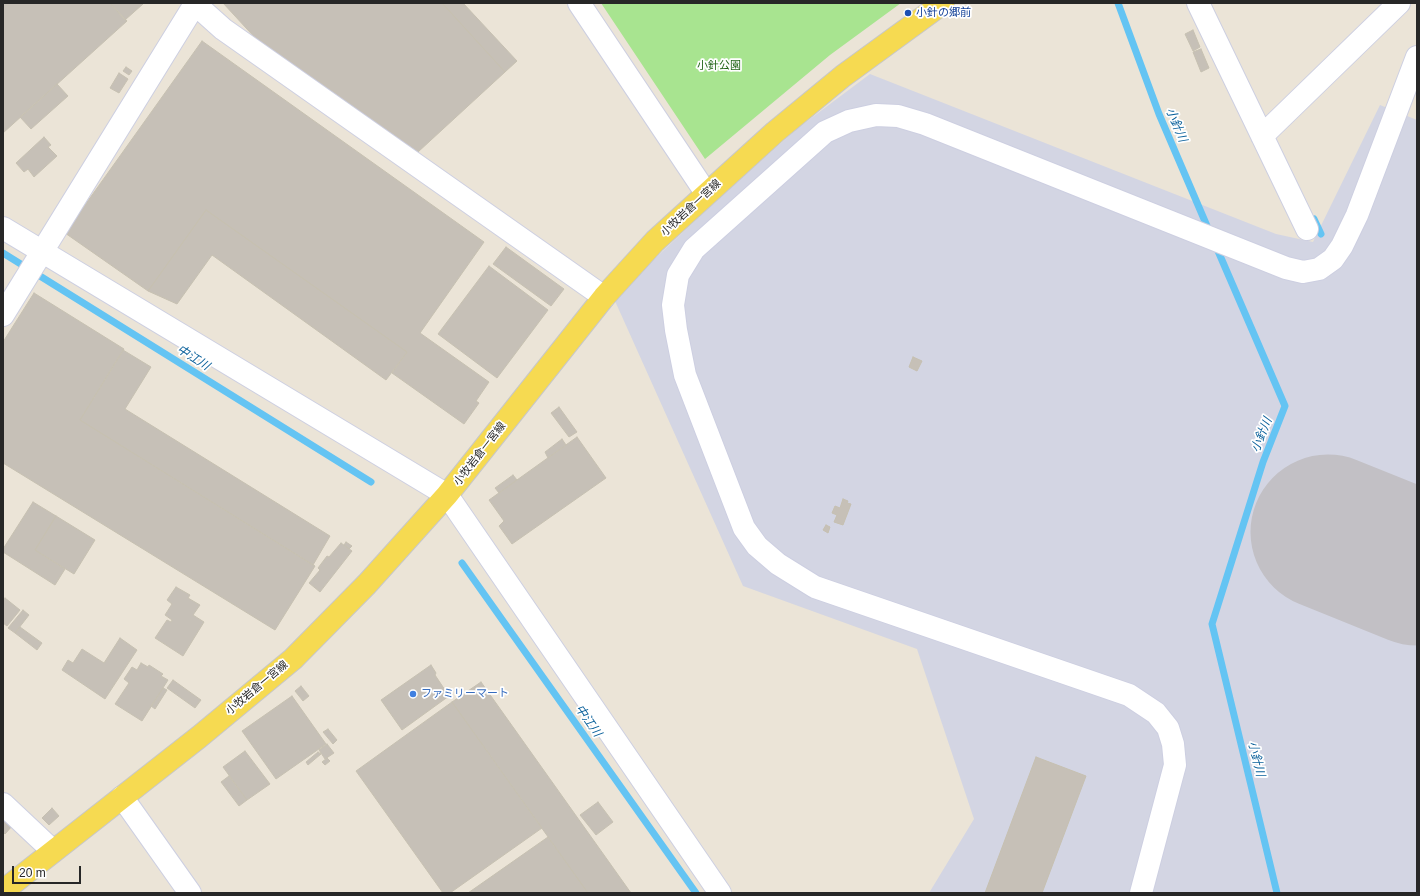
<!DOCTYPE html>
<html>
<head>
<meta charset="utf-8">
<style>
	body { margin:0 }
	#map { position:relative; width:1420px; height:896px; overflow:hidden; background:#ebe4d7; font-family:Helvetica,sans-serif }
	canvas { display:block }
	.frame { position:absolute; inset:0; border:4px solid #272727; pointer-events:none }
	.scale { position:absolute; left:12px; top:866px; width:69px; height:18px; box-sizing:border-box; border:2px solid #272727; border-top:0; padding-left:5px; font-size:12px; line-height:14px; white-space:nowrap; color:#272727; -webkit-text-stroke:3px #fff; paint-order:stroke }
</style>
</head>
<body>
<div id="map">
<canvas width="1420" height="896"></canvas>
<div class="frame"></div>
<div class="scale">20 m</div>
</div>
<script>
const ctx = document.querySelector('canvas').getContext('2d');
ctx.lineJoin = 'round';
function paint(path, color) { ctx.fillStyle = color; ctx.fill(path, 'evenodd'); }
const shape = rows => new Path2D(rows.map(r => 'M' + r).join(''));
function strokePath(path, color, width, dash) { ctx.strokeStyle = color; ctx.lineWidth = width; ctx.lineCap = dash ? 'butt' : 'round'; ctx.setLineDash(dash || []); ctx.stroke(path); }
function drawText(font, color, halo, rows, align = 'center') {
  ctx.font = font + ' Helvetica,"Noto Sans JP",sans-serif'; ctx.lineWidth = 3.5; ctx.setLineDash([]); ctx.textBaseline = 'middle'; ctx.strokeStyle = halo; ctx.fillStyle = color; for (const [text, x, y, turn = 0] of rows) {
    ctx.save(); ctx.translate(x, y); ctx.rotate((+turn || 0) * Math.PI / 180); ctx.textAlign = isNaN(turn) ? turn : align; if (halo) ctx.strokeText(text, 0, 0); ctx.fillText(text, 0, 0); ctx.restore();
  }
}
const airport = shape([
	[870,74,1276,234,1313,242,1380,105,1417,120,1417,893,929,893,974,819,917,649,743,586,615,301,649,264,726,192,798,128]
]);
const green = shape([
	[601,3,901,3,830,55,705,159]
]);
const stream = shape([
	[1118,3,1159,114,1210,233],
	[1314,219,1321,234],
	[1215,244,1285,406,1263,462,1212,624,1277,893],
	[3,253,371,482],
	[462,563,696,893]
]);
const runway = shape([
	[1328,532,1417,568]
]);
const building = shape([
	[3,3,110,3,127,21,3,133,3,3],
	[110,3,142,3,143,4,125,20,110,3],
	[223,3,442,3,505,72,418,152,258,41,223,3],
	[442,3,463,3,517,61,505,72,442,3],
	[1193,30,1200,47,1193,51,1185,34,1193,30],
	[202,41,484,242,420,333,489,382,476,401,479,403,464,424,392,373,407,352,206,210,148,291,65,233,202,41],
	[1201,49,1209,68,1201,72,1193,52,1201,49],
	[126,67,132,71,129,75,123,71,126,67],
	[119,73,128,79,119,93,110,88,119,73],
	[57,84,68,96,31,129,20,117,57,84],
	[44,137,51,145,48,147,57,156,34,177,28,169,24,172,16,163,44,137],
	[206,210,407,352,386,380,212,255,177,304,148,291,206,210],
	[506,247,564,289,551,306,493,264,506,247],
	[489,266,548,310,497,378,438,334,489,266],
	[34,293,124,349,80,420,315,566,275,630,3,463,3,342,34,293],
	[123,350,151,367,125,409,330,536,313,565,80,420,123,350],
	[913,357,922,361,917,371,909,367,913,357],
	[559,407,577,432,569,437,551,413,559,407],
	[577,437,606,478,512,544,499,526,504,521,489,500,577,437],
	[562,439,566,445,548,458,545,452,562,439],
	[513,475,517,480,499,493,495,488,513,475],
	[843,499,848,501,847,503,851,504,843,525,834,522,837,515,832,513,835,506,840,508,843,499],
	[33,502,56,516,35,550,65,569,55,585,3,552,3,549,33,502],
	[56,516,95,540,74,574,35,550,56,516],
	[826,525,830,527,828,533,823,530,826,525],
	[346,542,352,546,349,549,344,545,346,542],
	[341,543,352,551,320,592,309,583,320,570,318,568,327,556,329,557,341,543],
	[176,587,190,595,188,598,200,605,193,615,204,622,183,656,155,638,167,620,171,622,172,620,165,615,172,604,167,600,176,587],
	[5,598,20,610,7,626,3,623,3,601,5,598],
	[23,610,29,615,15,633,8,628,23,610],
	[20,627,42,643,37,650,15,633,20,627],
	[120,638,137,650,105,699,62,670,68,660,73,663,82,649,104,663,120,638],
	[141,663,148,667,149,665,163,674,161,676,168,680,142,721,115,704,129,683,124,679,132,667,137,670,141,663],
	[431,665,436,673,435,675,449,696,402,730,381,700,431,665],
	[173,680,201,700,195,708,167,688,173,680],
	[481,682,631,893,588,893,452,702,481,682],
	[301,686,309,696,303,701,295,691,301,686],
	[163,688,167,690,155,709,151,706,163,688],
	[292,696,326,744,276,779,242,731,292,696],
	[452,702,542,828,450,893,443,893,356,771,452,702],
	[328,729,337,740,333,744,323,732,328,729],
	[327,744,334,753,325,759,319,750,327,744],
	[245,751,270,784,247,800,223,767,245,751],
	[318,752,321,754,308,765,306,762,318,752],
	[1036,757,1086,776,1042,893,985,893,1036,757],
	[327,758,330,761,325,765,322,762,327,758],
	[229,776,247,800,239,806,221,782,229,776],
	[598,802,613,822,596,835,580,815,598,802],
	[52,808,59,816,49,825,42,818,52,808],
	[3,816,13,825,5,834,3,832,3,816],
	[548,837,588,893,468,893,548,837]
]);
const minor = shape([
	[194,3,223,29,604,297],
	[579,3,706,193],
	[1198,3,1307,229],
	[1262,136,1399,3],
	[3,228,447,495,720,893],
	[3,315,195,4],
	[122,797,190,893],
	[3,804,53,851],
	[1141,893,1175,765,1173,744,1168,728,1156,713,1129,695,815,587,778,564,757,546,744,528,685,375,676,330,673,305,678,275,694,249,825,132,849,121,876,115,898,116,925,124,1286,268,1303,272,1319,269,1333,259,1342,246,1357,215,1417,57]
]);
const major = shape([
	[3,891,199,737,293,659,367,584,447,495,604,297,655,241,775,132,843,76,943,3]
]);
const markers = [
	[908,13,4,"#1a4fb4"],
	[413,694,4,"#3f7fe0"]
];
const transitNames = [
	["小針の郷前",916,13]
];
const parkNames = [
	["小針公園",719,66]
];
const streetNames = [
	["小牧岩倉一宮線",691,208,-43],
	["小牧岩倉一宮線",480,454,-52],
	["小牧岩倉一宮線",257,688,-40]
];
const shopNames = [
	["ファミリーマート",421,694]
];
const waterNames = [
	["小針川",1176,125,67],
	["中江川",193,358,32],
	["小針川",1262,435,-68],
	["中江川",588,721,55],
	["小針川",1256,759,76]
];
paint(airport, '#d3d5e3');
paint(green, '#a8e490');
strokePath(stream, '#64c4f3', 7);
strokePath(runway, '#c2c0c5', 155);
paint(building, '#c6c0b7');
strokePath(building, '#c6c0b1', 1);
strokePath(minor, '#cdcfe1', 24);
strokePath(major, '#c7c7c7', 24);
strokePath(minor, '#fff', 22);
strokePath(major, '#f6da51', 22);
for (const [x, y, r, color] of markers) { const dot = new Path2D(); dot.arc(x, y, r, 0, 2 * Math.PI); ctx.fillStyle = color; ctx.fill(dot); strokePath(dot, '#fff', 1.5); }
drawText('11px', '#164399', '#fff', transitNames, 'left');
drawText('11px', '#216516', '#fff', parkNames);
drawText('11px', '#272727', '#fff', streetNames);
drawText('11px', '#366cbe', '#fff', shopNames, 'left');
drawText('italic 12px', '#085f9a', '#fff', waterNames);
</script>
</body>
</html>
